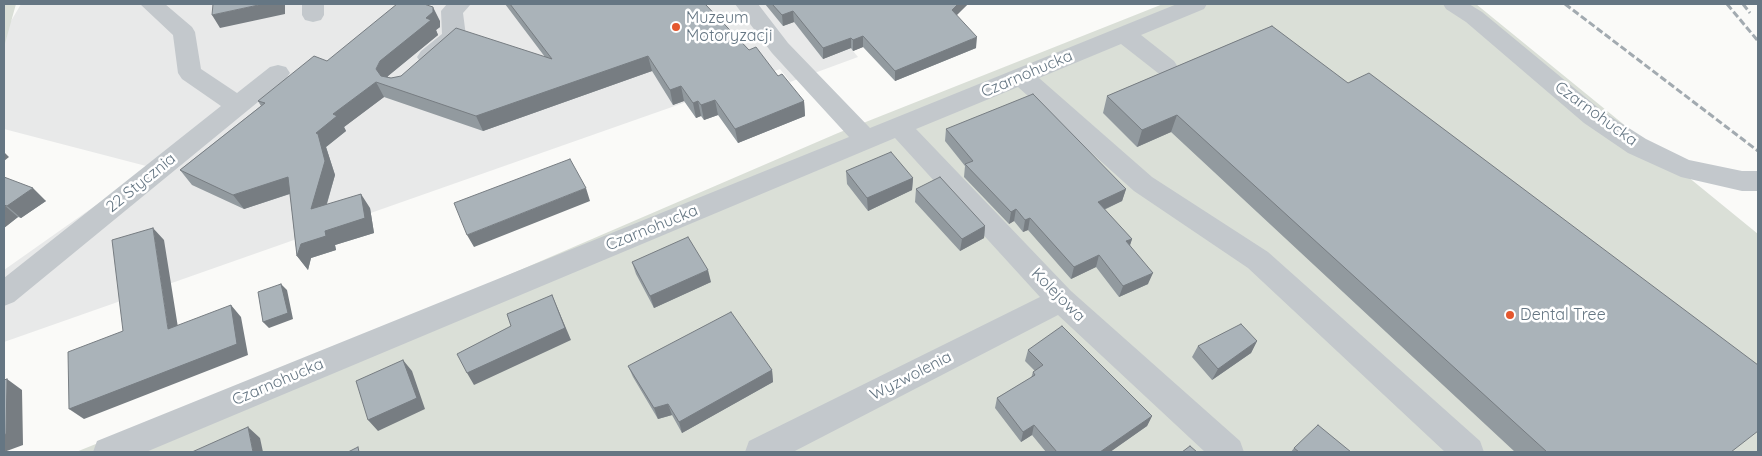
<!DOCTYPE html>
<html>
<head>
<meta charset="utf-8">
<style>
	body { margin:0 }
	#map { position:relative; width:1762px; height:456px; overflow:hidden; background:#fafaf8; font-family:Quicksand,sans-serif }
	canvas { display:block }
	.frame { position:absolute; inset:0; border:5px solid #657683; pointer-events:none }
</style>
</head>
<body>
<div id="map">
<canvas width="1762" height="456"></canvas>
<div class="frame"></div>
</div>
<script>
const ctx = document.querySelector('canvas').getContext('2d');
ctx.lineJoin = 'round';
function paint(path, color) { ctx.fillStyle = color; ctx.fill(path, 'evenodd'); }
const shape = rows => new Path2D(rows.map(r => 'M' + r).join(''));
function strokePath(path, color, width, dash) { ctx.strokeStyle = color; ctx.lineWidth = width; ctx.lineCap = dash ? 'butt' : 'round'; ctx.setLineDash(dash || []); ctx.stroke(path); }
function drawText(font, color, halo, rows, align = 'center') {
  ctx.font = font + ' Quicksand,sans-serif'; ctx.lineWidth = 5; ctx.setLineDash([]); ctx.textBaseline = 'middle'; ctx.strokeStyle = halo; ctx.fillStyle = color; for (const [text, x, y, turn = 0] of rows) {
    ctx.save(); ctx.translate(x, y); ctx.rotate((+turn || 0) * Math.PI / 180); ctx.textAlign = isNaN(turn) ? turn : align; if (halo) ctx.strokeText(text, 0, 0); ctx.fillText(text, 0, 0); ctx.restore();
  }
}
const built = shape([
	[21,4,953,4,853,51,858,57,790,82,780,69,4,342,4,270,150,167,4,129,4,33]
]);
const green = shape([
	[4,4,16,4,4,47],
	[1163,4,1476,4,1758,234,1758,452,76,452,418,314,838,133]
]);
const minor = shape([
	[140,4,165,4,192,27,195,32,201,69,237,93,270,67,278,65,286,67,290,73,286,79,14,302,4,306,4,278,221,106,182,79,178,73,173,35,140,4],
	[302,4,324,4,324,15,321,20,313,22,305,20,302,15,302,4],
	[447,4,471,4,463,13,466,36,462,41,437,63,429,65,421,63,417,57,421,51,442,34,441,11,447,4],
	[735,4,758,4,788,43,870,128,1177,4,1207,4,1204,9,1141,35,1174,61,1178,67,1174,73,1166,75,1158,73,1121,44,1039,78,1152,177,1268,252,1480,441,1484,452,1445,452,1248,268,1134,191,1018,87,916,129,1071,291,1240,441,1244,452,1205,452,1058,315,793,452,745,452,749,441,1040,297,895,138,146,452,93,452,97,441,849,137,772,53,735,4],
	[1443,4,1469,4,1482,12,1602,111,1646,139,1689,160,1742,171,1758,171,1758,191,1742,191,1681,177,1628,153,1584,123,1466,22,1446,9,1443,4]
]);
const rail = shape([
	[1565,4,1758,151],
	[1727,4,1758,41],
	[1743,4,1750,13]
]);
const wall = shape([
	[505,4,705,4,749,50,778,76,804,101,805,116,738,143,718,115,704,120,701,116,696,118,684,101,673,105,652,71,483,131,384,97,344,127,346,131,326,147,335,175,327,204,370,208,374,233,335,245,336,250,311,258,308,270,297,256,290,194,244,209,192,185,180,170,261,106,258,101,327,61,440,21,440,27,436,30,438,35,388,76,387,77,391,78,545,57],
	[765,4,968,4,956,15,976,48,895,81,863,47,853,51,851,48,823,59,794,22,783,26],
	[1272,26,1731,452,1515,452,1171,132,1137,147,1103,113,1107,96],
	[946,129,1126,189,1122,201,1104,210,1132,239,1130,245,1148,284,1119,297,1096,267,1071,279,1028,230,1023,232,1014,221,1009,224,964,177,965,166,945,141],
	[846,171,913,178,912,190,868,211,847,184],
	[4,177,46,201,21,218,18,217,4,228],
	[916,189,985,226,984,238,960,251,915,202],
	[632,262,711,282,654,308,636,274],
	[1257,341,1251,353,1212,380,1192,357,1198,346],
	[1028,350,1152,416,1147,426,1110,452,1046,452,1032,435,1021,442,995,408,997,398,1031,378,1033,372,1035,371,1025,361],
	[628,366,772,370,773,382,682,433,672,415,658,419,633,377],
	[1294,448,1351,452,1291,452]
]);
const shadedWall = shape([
	[263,4,285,4,285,14,220,28,212,15],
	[958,4,968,4,951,21,952,10],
	[433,7,440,21,440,27,436,30,438,35,388,76,384,84,376,69,380,61,426,18],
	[793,11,794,22,783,26,782,15],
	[863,36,863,47,853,51,853,40],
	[977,37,976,48,895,81,895,71],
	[851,38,851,48,823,59,823,48],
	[648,56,652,71,483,131,476,116],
	[376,82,384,97,344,127,346,131,326,147,335,175,321,223,311,209,316,133,333,114],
	[681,86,684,101,673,105,670,90],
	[715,100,718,115,704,120,701,105],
	[698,101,701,116,696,118,693,103],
	[804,101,805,116,738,143,735,129],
	[1177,115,1171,132,1137,147,1142,130],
	[4,152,9,157,4,161],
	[288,177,298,191,244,209,233,195],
	[913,178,912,190,868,211,867,198],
	[33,188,46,201,21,218,7,206],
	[586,188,590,201,474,247,467,235],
	[1126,189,1122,201,1094,214,1098,202],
	[361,194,370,208,374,233,335,245,336,250,311,258,308,270,297,256,301,244,325,231],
	[4,205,18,217,4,228],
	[1016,209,1014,221,1009,224,1011,212],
	[1030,218,1028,230,1023,232,1025,220],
	[985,226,984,238,960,251,962,239],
	[153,228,164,240,180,340,168,329],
	[1132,239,1128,251,1126,241],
	[1099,255,1096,267,1071,279,1074,267],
	[708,270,711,282,654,308,650,296],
	[1153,273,1148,284,1119,297,1123,286],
	[281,284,287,290,293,319,269,328,263,322],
	[552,295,571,340,474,385,467,373],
	[231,305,241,317,248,355,84,419,69,409],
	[1257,341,1251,353,1212,380,1218,369],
	[403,360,412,371,425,409,378,431,368,420],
	[772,370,773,382,682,433,679,422],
	[7,379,22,390,23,445,4,452,4,435],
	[668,404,672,415,658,419,654,408],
	[1152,416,1147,426,1110,452,1100,452],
	[1034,425,1032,435,1021,442,1023,432],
	[248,427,260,438,263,452,253,452]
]);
const building = shape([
	[213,4,263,4,212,15,213,4],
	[397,4,424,4,433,7,433,12,426,18,431,20,380,61,376,69,381,76,391,78,401,76,456,28,552,59,510,4,705,4,749,50,756,47,778,76,782,74,804,101,735,129,715,100,701,105,698,101,693,103,681,86,670,90,648,56,476,116,376,82,333,114,337,116,316,133,318,134,325,161,311,209,361,194,365,218,325,231,326,236,301,244,297,256,288,177,233,195,180,170,265,103,258,101,314,56,327,61,397,4],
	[772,4,958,4,952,10,977,37,895,71,863,36,853,40,851,38,823,48,793,11,782,15,772,4],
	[1272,26,1348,83,1369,73,1758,365,1758,431,1731,452,1547,452,1177,115,1142,130,1107,96,1272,26],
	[1033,94,1126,189,1098,202,1132,239,1126,241,1153,273,1123,286,1099,255,1074,267,1030,218,1025,220,1016,209,1011,212,965,164,973,161,946,129,1033,94],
	[891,152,913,178,867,198,846,171,891,152],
	[570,159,586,188,467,235,454,203,570,159],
	[4,177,33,188,7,206,4,205,4,177],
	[940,177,985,226,962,239,916,189,940,177],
	[153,228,168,329,231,305,237,344,69,409,68,352,123,331,112,240,153,228],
	[688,237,708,270,650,296,632,262,688,237],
	[281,284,288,313,263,322,258,292,281,284],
	[552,295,565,328,467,373,457,354,511,326,507,314,552,295],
	[731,312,772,370,679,422,668,404,654,408,628,366,731,312],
	[1241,324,1257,341,1218,369,1198,346,1241,324],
	[1062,326,1152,416,1100,452,1057,452,1034,425,1023,432,997,398,1035,375,1033,372,1043,365,1028,350,1062,326],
	[403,360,417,398,368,420,356,381,403,360],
	[7,379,6,434,4,435,4,380,7,379],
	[1318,425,1351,452,1299,452,1294,448,1318,425],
	[248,427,253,452,192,452,248,427],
	[1190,446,1197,452,1182,452,1190,446],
	[358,447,359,452,348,452,358,447]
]);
const markers = [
	[676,27,5,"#e4572e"],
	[1510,315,5,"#e4572e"]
];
const poiNames = [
	["Muzeum",686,18],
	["Motoryzacji",686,36],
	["Dental Tree",1520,315]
];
const streetNames = [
	["Czarnohucka",1027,74,-23],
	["Czarnohucka",1596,114,36],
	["22 Stycznia",141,183,-39],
	["Czarnohucka",652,228,-22],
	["Kolejowa",1058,295,45],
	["Wyzwolenia",911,376,-27],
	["Czarnohucka",278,382,-23]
];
paint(built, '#e8e9e9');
paint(green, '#dadfd7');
paint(minor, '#c3c8cc');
strokePath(rail, '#a2aab0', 3, [7, 3]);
paint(wall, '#929a9f');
paint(shadedWall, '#777d82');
paint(building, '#aab3b9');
strokePath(building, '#777d82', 1);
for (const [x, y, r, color] of markers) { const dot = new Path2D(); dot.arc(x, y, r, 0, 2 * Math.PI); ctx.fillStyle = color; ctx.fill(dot); strokePath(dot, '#fff', 2); }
drawText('16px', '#657683', '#fff', poiNames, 'left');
drawText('16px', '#657683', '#fff', streetNames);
</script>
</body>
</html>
